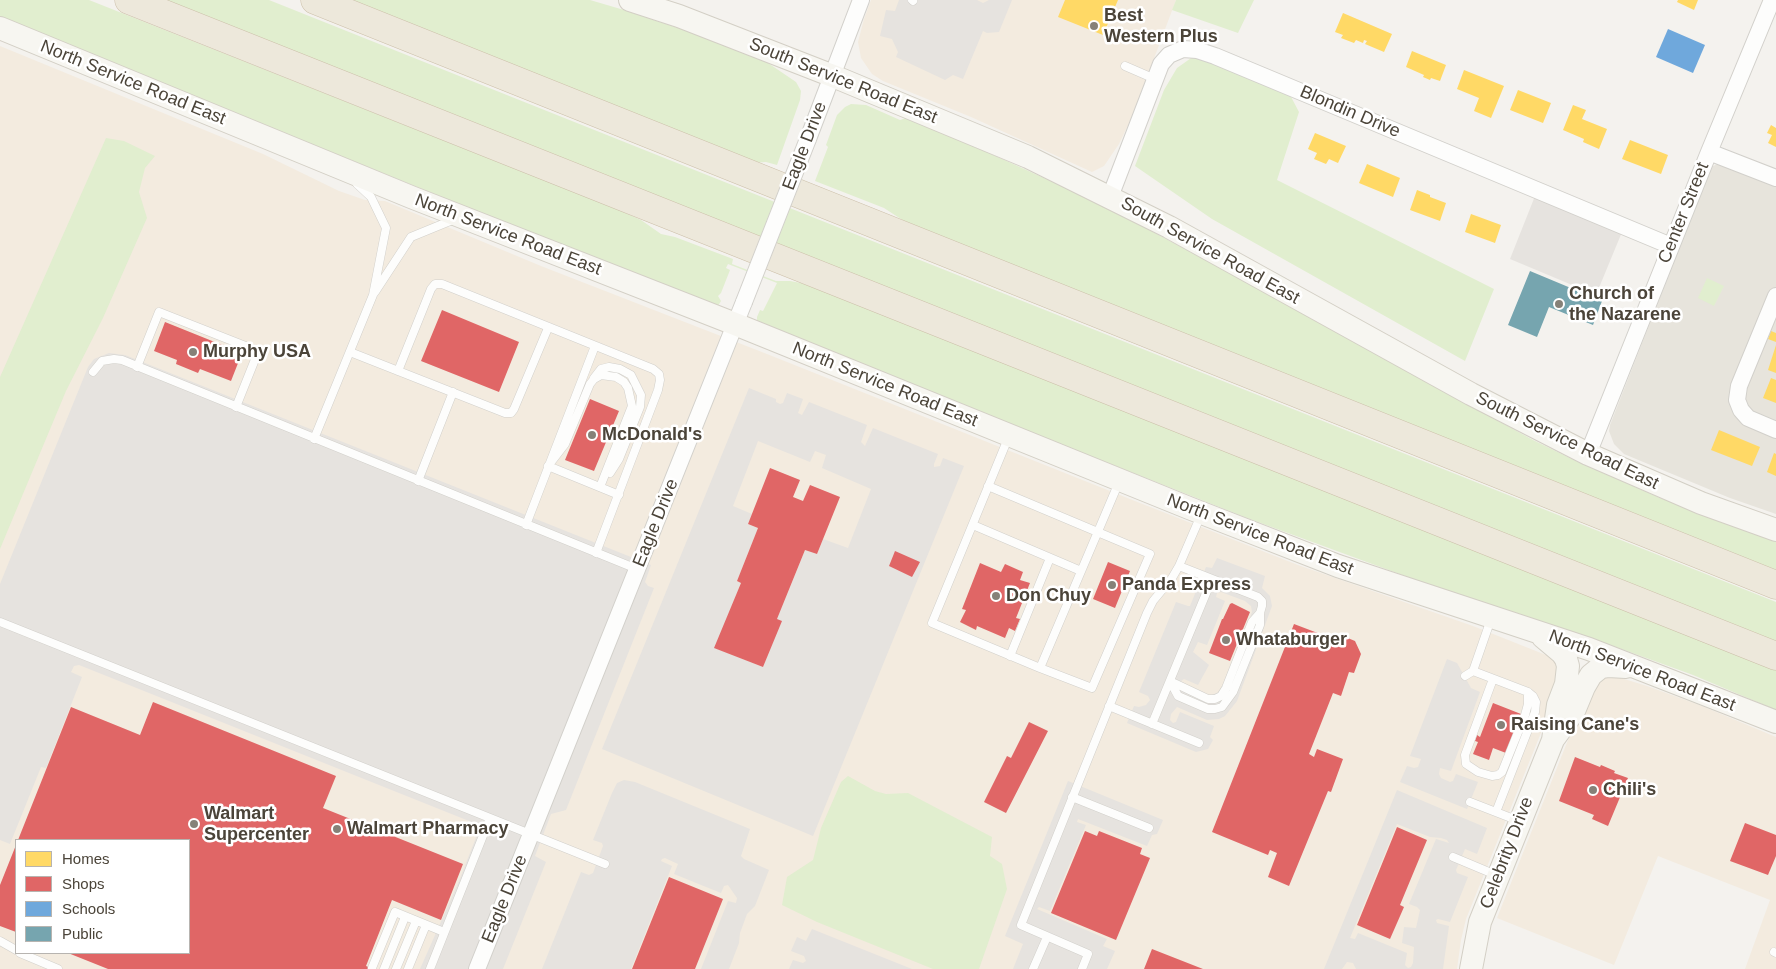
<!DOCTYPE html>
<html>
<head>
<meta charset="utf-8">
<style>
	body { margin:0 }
	#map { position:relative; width:1776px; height:969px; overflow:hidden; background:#f4f2ee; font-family:Arial,sans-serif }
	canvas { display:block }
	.legend { position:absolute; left:15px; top:839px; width:175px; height:115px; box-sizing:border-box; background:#fff; border:1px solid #b7b4b0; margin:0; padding:6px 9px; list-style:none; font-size:15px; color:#4b4439 }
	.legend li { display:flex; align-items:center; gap:10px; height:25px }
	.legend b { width:25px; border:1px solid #b7b4b0 }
</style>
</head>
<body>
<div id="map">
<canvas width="1776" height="969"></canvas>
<ul class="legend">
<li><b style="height:14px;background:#ffd966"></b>Homes</li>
<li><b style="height:14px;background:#e06666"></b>Shops</li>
<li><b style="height:14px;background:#6fa8dc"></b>Schools</li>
<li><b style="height:14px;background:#76a5af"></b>Public</li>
</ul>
</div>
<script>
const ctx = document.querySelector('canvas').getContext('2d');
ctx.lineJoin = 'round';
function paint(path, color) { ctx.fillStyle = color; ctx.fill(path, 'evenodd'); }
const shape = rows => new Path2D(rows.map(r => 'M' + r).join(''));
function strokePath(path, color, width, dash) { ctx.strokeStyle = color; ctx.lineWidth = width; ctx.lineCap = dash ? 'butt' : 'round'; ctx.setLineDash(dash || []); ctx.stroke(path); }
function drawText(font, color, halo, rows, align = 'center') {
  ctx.font = font + ' Arial,sans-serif'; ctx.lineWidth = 5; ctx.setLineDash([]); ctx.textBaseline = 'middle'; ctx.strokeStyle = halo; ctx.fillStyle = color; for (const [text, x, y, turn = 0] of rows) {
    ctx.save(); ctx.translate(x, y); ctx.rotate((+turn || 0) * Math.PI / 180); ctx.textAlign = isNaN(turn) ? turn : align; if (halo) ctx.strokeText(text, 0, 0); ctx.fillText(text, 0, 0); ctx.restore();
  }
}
const residential = shape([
	[1718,164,1776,186,1776,514,1730,498,1624,454,1614,444,1609,431,1610,425,1709,172,1713,166]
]);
const commercial = shape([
	[871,0,1176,0,1132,117,1119,144,1104,166,1092,172,971,117,883,81,872,74,861,58,858,42,864,19],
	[0,46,263,154,339,191,365,200,385,201,541,266,767,354,1140,503,1298,565,1473,626,1551,657,1559,663,1557,693,1466,919,1461,940,1457,969,0,969],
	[16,840,189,840,189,953,16,953],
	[1604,676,1621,678,1647,686,1702,706,1776,737,1776,969,1745,969,1770,900,1658,856,1614,965,1497,918,1582,705]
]);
const green = shape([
	[0,0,89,0,617,209,641,220,661,234,675,237,733,259,732,264,776,281,790,281,806,284,1776,669,1776,710,1693,675,1616,647,1413,579,1247,518,760,325,757,321,757,317,760,310,763,311,777,283,728,264,726,268,730,270,721,293,718,296,721,301,718,306,447,199,0,18],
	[166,0,269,0,1776,602,1776,643],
	[350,0,590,0,624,10,687,31,768,63,796,82,801,91,800,100,777,165,766,162,751,163],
	[1176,0,1254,0,1238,33,1172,10],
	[1194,56,1289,93,1299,112,1277,180,1494,289,1465,361,1212,219,1135,166,1164,90,1177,68],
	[851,104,866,105,900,120,906,118,978,148,1055,183,1112,210,1224,270,1533,440,1574,460,1660,498,1776,541,1776,574,907,223,884,208,815,181,828,147,826,145,837,115,845,107],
	[106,138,124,141,155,156,145,168,139,192,147,218,103,318,66,391,0,549,0,377],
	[1707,278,1724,286,1714,306,1698,298],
	[848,776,875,791,886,794,908,793,992,837,990,856,1002,864,1007,889,979,969,933,969,817,922,782,905,787,877,813,860,821,828,841,782]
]);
const parking = shape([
	[899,0,977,0,983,3,989,0,1012,0,999,32,987,33,983,31,963,79,953,75,945,80,896,57,898,52,892,39,880,36,886,10,895,11],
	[1535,196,1622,232,1596,295,1510,259],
	[109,353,125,355,651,565,645,582,648,586,654,588,566,810,551,814,535,856,546,862,503,969,420,969,459,881,477,835,474,825,469,821,79,665,74,666,71,672,82,677,46,768,41,767,10,844,0,840,0,584,88,367,94,359],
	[749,388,776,399,776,402,780,404,783,403,787,393,803,399,798,413,802,415,809,402,867,425,861,442,865,446,873,428,938,454,934,464,934,467,940,466,943,458,964,466,813,836,602,749],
	[758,441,810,462,815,451,826,455,822,468,871,489,848,548,823,539,817,554,805,550,777,619,781,621,763,667,715,648,741,583,737,581,758,528,748,524,752,514,733,506],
	[1217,558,1265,576,1262,588,1270,596,1272,606,1237,701,1225,716,1219,719,1207,720,1177,707,1171,714,1170,720,1173,723,1176,722,1180,712,1214,726,1210,737,1213,740,1208,749,1196,752,1127,723,1134,706,1139,707,1146,705,1150,700,1148,696,1139,692,1176,602,1188,606,1190,606,1206,567,1212,568],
	[1221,592,1245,601,1251,606,1252,612,1222,687,1219,692,1209,696,1181,683,1181,681,1184,679,1198,685,1209,665,1193,652,1198,642,1207,645,1225,601,1216,597,1217,593],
	[1447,659,1457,663,1471,688,1480,692,1451,771,1440,768,1439,774,1441,778,1450,782,1453,781,1456,774,1478,782,1467,809,1400,782,1407,766,1414,768,1418,767,1421,759,1410,756],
	[624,780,635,782,750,829,741,856,744,859,769,870,755,906,747,914,740,933,739,943,729,969,701,969,728,901,736,903,737,898,728,885,724,886,721,893,674,874,678,864,665,858,662,859,661,861,672,866,631,969,542,969,581,872,589,875,593,873,603,846,602,843,593,840,612,793,617,783],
	[1068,781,1163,820,1157,834,1152,835,1147,846,1078,819,1077,822,1086,825,1050,911,1039,907,1037,909,1107,939,1103,946,1115,951,1107,969,1013,969,1023,944,1005,936],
	[1397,790,1487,828,1477,854,1465,849,1456,870,1457,873,1468,877,1450,922,1438,919,1436,920,1437,923,1449,926,1443,969,1356,969,1353,963,1347,962,1342,969,1324,969],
	[1397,824,1430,837,1441,838,1447,840,1449,843,1436,839,1409,904,1417,907,1420,910,1416,928,1404,927,1402,943,1414,947,1413,963,1411,967,1408,968,1405,965,1407,953,1358,933,1355,939,1350,938],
	[812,929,912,969,789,969,793,960,803,963,806,961,804,956,791,951,797,937,806,941]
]);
const homes = shape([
	[1065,0,1118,0,1103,35,1058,17],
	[1678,0,1698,0,1694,10,1677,2],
	[1343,13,1392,34,1384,52,1365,44,1367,41,1364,40,1363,43,1356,40,1354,43,1341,38,1343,35,1335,32],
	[1412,51,1446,65,1440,81,1431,78,1430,80,1423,77,1424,75,1406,67],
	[1464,70,1504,86,1491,118,1474,111,1479,98,1457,89],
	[1518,90,1551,103,1543,123,1510,110],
	[1573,105,1586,110,1582,119,1607,129,1599,149,1583,142,1584,139,1563,130],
	[1771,125,1776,128,1776,147,1768,143,1772,135,1767,133],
	[1315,133,1346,146,1338,163,1329,159,1326,164,1314,159,1317,153,1308,149],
	[1630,140,1668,155,1661,174,1622,159],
	[1367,164,1400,178,1393,197,1359,183],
	[1417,190,1430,195,1430,197,1446,203,1440,221,1410,210],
	[1471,214,1501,225,1495,243,1465,232],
	[1771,331,1776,333,1776,342,1768,339],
	[1776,345,1776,373,1768,370],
	[1771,378,1776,380,1776,403,1763,398],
	[1719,430,1760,447,1752,466,1711,450],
	[1774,453,1776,454,1776,476,1767,472]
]);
const shops = shape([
	[442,310,519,342,499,392,421,361],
	[165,322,242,353,231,381,200,369,198,373,176,364,177,360,154,351],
	[590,399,619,411,594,471,565,460],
	[770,468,800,480,793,497,803,501,810,485,840,497,817,554,805,550,777,619,782,621,763,667,714,648,741,583,737,581,758,528,748,524],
	[895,551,920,562,912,577,889,566],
	[1108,562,1130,571,1115,608,1093,599],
	[980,563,1001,572,1005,564,1023,572,1020,580,1030,583,1016,618,1020,619,1015,631,1009,628,1005,638,977,626,976,630,960,622,966,610,962,609],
	[1232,603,1250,612,1230,661,1209,653,1222,619,1223,619,1230,604],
	[1294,624,1336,640,1338,634,1355,641,1361,654,1354,673,1349,672,1341,696,1333,693,1309,754,1314,757,1317,749,1343,759,1331,792,1328,791,1289,886,1268,877,1277,853,1270,850,1268,855,1212,832],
	[153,702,336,776,323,808,463,864,441,920,392,900,366,966,373,969,108,969,68,953,189,953,189,840,18,840,71,707,140,735],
	[1493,703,1521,714,1506,753,1493,748,1489,760,1473,754,1478,742,1475,741,1477,735,1480,737],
	[1029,722,1048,731,1006,813,984,802,1007,756,1011,758],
	[1575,757,1600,767,1601,765,1615,771,1614,773,1628,778,1608,826,1592,819,1594,815,1559,801],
	[1745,823,1776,835,1776,856,1768,875,1730,861],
	[1397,827,1427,840,1400,905,1404,907,1390,939,1357,925],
	[1085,831,1097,836,1099,831,1142,848,1140,854,1150,858,1116,940,1051,913],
	[16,845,16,932,0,926,0,885],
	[669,877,723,899,695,969,632,969],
	[1152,949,1203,969,1144,969]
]);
const schools = shape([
	[1668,29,1705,45,1693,73,1656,57]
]);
const public = shape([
	[1530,271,1602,301,1593,325,1549,307,1537,337,1508,325]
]);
const lane = shape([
	[912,0,913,1],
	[1125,66,1155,79],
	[375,292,411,237,455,219],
	[350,352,505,413,511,413,514,409,548,328],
	[137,367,159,312,253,349,256,357,236,407],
	[398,371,431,289,435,284,442,284,653,369,659,374,660,380,658,390,596,553],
	[93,372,102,361,114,359,122,360,637,569],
	[594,378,601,369,609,367,620,369,631,375,641,395,640,407,619,459,610,473],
	[1009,436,932,623,1040,668,1119,482],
	[314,439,373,295,386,228,371,197,357,184],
	[548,466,565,444,590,384,594,379,601,375,616,377,624,382,628,388,632,406,600,487],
	[548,466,619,495],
	[418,481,453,392],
	[988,486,1150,554,1092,688,1040,668],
	[526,525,595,346],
	[973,525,1081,571],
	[0,622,605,864],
	[1010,656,1050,558],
	[1473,671,1528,692,1533,696,1536,702,1535,712,1496,812],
	[1465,676,1473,671,1491,619],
	[1493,679,1465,755,1466,764,1478,772,1492,776,1498,775,1502,772,1525,715,1528,704,1528,692],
	[1170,681,1178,696,1208,709,1215,709,1222,707,1233,692,1260,625,1260,613,1262,606,1262,601,1258,597,1179,566],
	[1170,681,1208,699,1215,699,1221,696,1226,688,1252,622,1260,613],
	[1109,706,1199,743],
	[1152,724,1212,579],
	[1072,797,1149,828],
	[1470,802,1519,821],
	[1453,857,1496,875],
	[0,941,16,950],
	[1774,952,1776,953],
	[20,953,58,969],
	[372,968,395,912,444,932],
	[384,969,405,917],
	[396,969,416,921],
	[408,969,426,925],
	[430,969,490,818],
	[1033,969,1047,937],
	[1082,969,1088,954,1021,925,1147,613,1153,601,1172,578,1179,566,1201,515]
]);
const street = shape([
	[808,139,861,0],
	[1709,152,1776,178],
	[1110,197,1161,64,1169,55,1183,49,1197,50,1215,56,1671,246],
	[1776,296,1739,386,1737,400,1741,410,1748,418,1776,430],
	[1588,454,1709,152,1772,0],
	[477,969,744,302]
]);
const secondary = shape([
	[630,0,679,16,833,76,1028,157,1169,227,1471,394,1588,454,1701,503,1776,530],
	[0,28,411,197,735,324,1189,508,1338,566,1589,649,1776,722],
	[1555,737,1574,711,1584,687,1591,675,1601,667,1608,666,1626,667],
	[1471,969,1480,922,1553,740,1558,705,1566,684,1568,666,1566,659,1562,653,1543,637]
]);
const highway = shape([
	[129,0,1776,656],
	[315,0,1776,585]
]);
const streetBridge = shape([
	[744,302,808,139]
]);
const markers = [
	[1094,26,5,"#868178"],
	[1559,304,5,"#868178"],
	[193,352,5,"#868178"],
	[592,435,5,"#868178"],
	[1112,585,5,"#868178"],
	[996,596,5,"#868178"],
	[1226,640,5,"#868178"],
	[1501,725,5,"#868178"],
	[1593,790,5,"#868178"],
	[194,824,5,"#868178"],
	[337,829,5,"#868178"]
];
const poiNames = [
	["Best",1104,16],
	["Western Plus",1104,37],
	["Church of",1569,294],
	["the Nazarene",1569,315],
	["Murphy USA",203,352],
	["McDonald's",602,435],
	["Panda Express",1122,585],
	["Don Chuy",1006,596],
	["Whataburger",1236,640],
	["Raising Cane's",1511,725],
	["Chili's",1603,790],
	["Walmart",204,814],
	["Supercenter",204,835],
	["Walmart Pharmacy",347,829]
];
const streetNames = [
	["South Service Road East",843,81,22],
	["North Service Road East",133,83,22],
	["Blondin Drive",1350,112,23],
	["Eagle Drive",805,146,-69],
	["Center Street",1684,213,-68],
	["North Service Road East",508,235,21],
	["South Service Road East",1210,251,29],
	["North Service Road East",885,385,22],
	["South Service Road East",1567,441,26],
	["Eagle Drive",656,523,-68],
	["North Service Road East",1260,535,21],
	["North Service Road East",1642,671,21],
	["Celebrity Drive",1507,853,-69],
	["Eagle Drive",505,899,-68]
];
paint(residential, '#e7e4dc');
paint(commercial, '#f3ebdf');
paint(green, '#e1eecf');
paint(parking, '#e6e3df');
paint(homes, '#ffd966');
paint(shops, '#e06666');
paint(schools, '#6fa8dc');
paint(public, '#76a5af');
strokePath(lane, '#d2d0cb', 9);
strokePath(street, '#d2d0cb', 18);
strokePath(secondary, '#d3cfc5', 24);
strokePath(highway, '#ccbfa9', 29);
strokePath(lane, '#fdfdfc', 8);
strokePath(street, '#fdfdfc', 16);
strokePath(secondary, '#f7f6f1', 22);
strokePath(highway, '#ede8db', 28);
strokePath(streetBridge, '#d2d0cb', 18, []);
strokePath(streetBridge, '#fdfdfc', 16);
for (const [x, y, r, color] of markers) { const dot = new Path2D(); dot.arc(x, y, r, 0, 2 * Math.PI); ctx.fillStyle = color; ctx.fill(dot); strokePath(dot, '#fff', 2); }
drawText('bold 18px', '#4b4439', '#fff', poiNames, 'left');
drawText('18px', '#4b4439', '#fff', streetNames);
</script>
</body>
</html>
